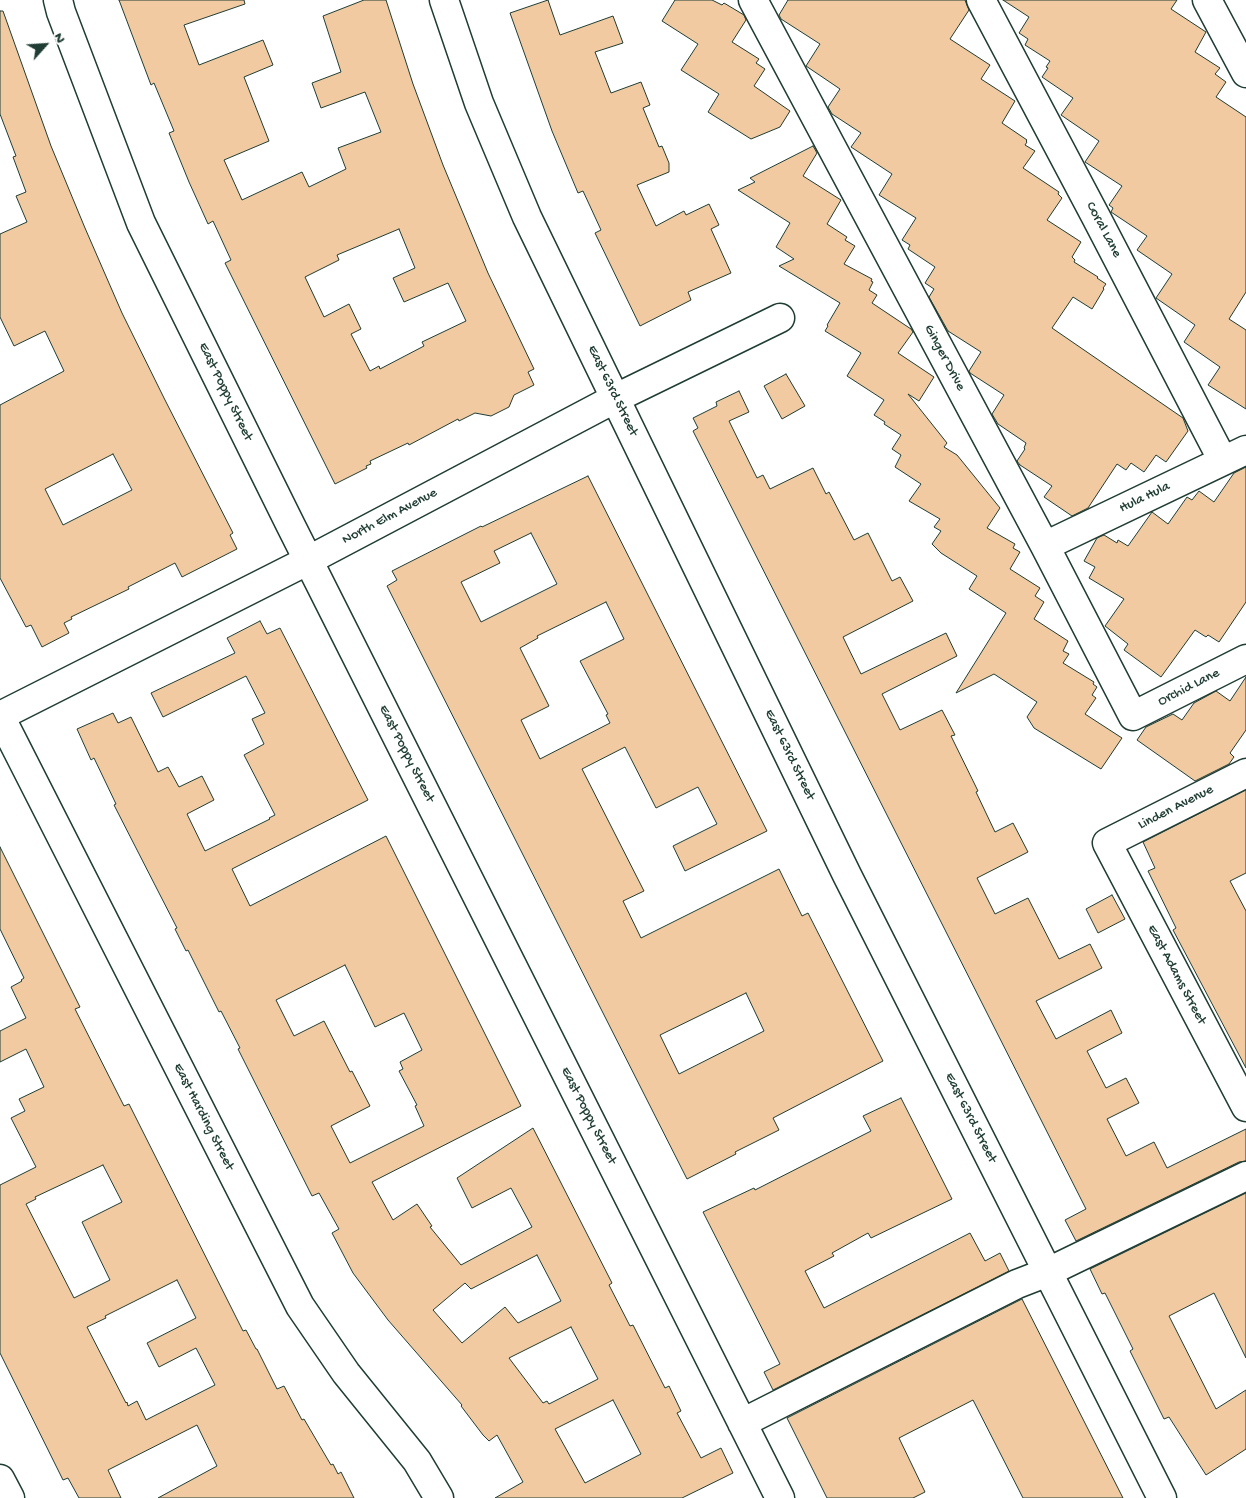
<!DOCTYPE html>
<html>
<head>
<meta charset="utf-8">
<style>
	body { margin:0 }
	#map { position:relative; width:1246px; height:1498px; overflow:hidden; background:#fff; font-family:"Gochi Hand",sans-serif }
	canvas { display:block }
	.north { position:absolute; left:20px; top:20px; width:50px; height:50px; -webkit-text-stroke:4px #fff; paint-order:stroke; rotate:64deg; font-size:14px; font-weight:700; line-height:20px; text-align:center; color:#1f3d34 }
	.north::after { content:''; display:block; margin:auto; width:18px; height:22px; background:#1f3d34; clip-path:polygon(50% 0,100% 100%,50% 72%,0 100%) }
</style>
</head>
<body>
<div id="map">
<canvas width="1246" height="1498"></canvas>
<div class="north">N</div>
</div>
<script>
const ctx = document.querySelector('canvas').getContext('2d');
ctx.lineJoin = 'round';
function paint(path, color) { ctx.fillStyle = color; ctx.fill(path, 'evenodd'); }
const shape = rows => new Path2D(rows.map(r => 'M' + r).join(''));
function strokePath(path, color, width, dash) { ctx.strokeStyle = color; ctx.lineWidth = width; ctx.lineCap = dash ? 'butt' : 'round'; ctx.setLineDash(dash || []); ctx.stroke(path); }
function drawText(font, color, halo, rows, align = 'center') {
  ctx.font = font + ' "Gochi Hand",sans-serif'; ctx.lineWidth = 4; ctx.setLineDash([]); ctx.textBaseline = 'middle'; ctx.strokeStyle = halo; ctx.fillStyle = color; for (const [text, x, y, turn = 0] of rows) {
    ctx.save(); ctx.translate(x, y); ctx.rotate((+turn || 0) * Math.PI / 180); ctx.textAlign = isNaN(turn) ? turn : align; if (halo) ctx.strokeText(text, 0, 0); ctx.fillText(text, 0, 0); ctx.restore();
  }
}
const building = shape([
	[119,0,244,0,245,4,184,25,199,65,263,40,273,65,244,77,269,141,224,160,242,200,302,172,309,187,346,169,338,148,381,132,365,92,321,108,312,83,341,72,323,16,364,0,386,0,413,84,443,165,488,273,534,369,528,372,534,385,514,395,509,407,491,416,475,413,459,421,458,419,409,445,408,443,370,461,371,464,366,466,367,468,335,484,225,263,231,260,213,221,208,224,189,182,169,133,174,131,154,83,151,85,119,0],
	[399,229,415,268,393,278,404,302,448,283,466,321,422,342,424,346,380,369,379,366,370,371,351,334,361,329,349,304,324,317,305,277,339,260,337,255,399,229],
	[548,0,560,35,613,16,623,43,595,52,611,93,641,82,650,105,643,108,659,147,662,146,669,163,669,172,637,185,656,226,684,211,686,215,709,204,719,225,711,229,731,273,688,292,691,300,640,326,595,233,601,230,583,191,578,193,552,131,510,13,548,0],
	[675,0,712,0,722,5,724,3,744,15,746,20,732,42,759,59,756,63,765,69,754,86,790,111,780,127,751,139,708,112,719,94,681,70,698,44,662,21,675,0],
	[788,0,965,0,969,10,950,39,990,65,981,79,1015,101,1002,123,1027,140,1026,141,1027,142,1025,145,1035,151,1023,168,1059,192,1058,194,1062,198,1047,220,1081,242,1072,257,1075,260,1074,262,1098,277,1097,278,1106,284,1103,288,1104,289,1092,309,1073,297,1052,328,1183,418,1188,431,1166,462,1156,455,1144,472,1131,463,1126,470,1117,464,1088,508,1072,516,1044,497,1052,486,1020,465,1017,461,1025,449,1024,448,1026,443,998,424,992,414,1004,395,970,373,969,371,981,352,948,331,929,297,934,289,925,283,935,267,908,249,910,245,902,240,916,218,879,195,892,174,851,147,861,133,832,114,828,107,840,89,806,66,820,44,781,19,779,15,788,0],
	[1003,0,1177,0,1171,9,1206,32,1195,52,1220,68,1215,74,1226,82,1216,97,1246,117,1246,292,1229,319,1246,330,1246,409,1208,385,1220,367,1184,342,1195,325,1156,298,1172,274,1137,250,1147,236,1111,212,1113,208,1109,205,1122,186,1085,162,1099,141,1061,115,1073,98,1042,77,1048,68,1046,67,1050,61,1025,45,1028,39,1019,33,1029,17,1003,0],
	[0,11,3,11,51,146,85,228,122,313,165,400,233,533,230,535,237,549,182,577,175,563,128,587,129,589,71,617,72,619,64,623,69,633,42,647,31,625,26,627,0,578,0,405,64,371,45,331,14,346,0,317,0,234,27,222,16,196,26,192,13,157,16,156,0,114,0,11],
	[113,454,132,490,63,525,45,489,113,454],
	[813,146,817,153,803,176,841,200,827,224,847,237,845,240,855,246,844,264,872,279,871,281,873,282,869,290,877,295,872,303,911,329,913,332,898,353,934,377,919,401,908,394,947,443,944,447,957,455,1000,508,987,528,1015,544,1013,548,1020,552,1010,569,1040,588,1035,596,1044,602,1034,619,1068,641,1063,651,1069,654,1063,663,1094,682,1093,684,1097,687,1092,695,1096,698,1085,714,1122,738,1101,769,1034,728,1027,717,1037,702,994,674,956,693,1006,613,969,589,977,576,941,553,932,544,941,531,934,527,940,519,909,501,921,484,895,467,901,455,892,449,901,435,884,424,885,422,874,415,884,400,847,376,861,353,825,331,828,326,827,325,840,303,779,266,794,259,776,247,790,223,738,190,755,182,750,178,813,146],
	[786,374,805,406,782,419,764,386,786,374],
	[739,391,749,412,729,421,757,478,763,475,770,489,813,468,826,494,829,492,854,540,868,533,892,581,900,577,913,601,843,637,861,674,946,633,957,656,882,694,900,730,942,710,955,735,951,736,978,791,976,792,995,832,1013,823,1028,852,977,878,995,914,1028,898,1059,959,1090,944,1102,968,1036,1001,1056,1039,1111,1010,1122,1033,1087,1051,1106,1088,1126,1078,1139,1103,1107,1119,1126,1156,1154,1142,1167,1168,1246,1129,1246,1161,1239,1162,1076,1241,1065,1220,1086,1209,693,431,698,428,693,418,717,406,716,402,739,391],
	[1246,467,1246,602,1219,642,1208,635,1206,637,1195,630,1161,677,1124,650,1128,644,1105,626,1124,599,1089,578,1095,567,1084,561,1097,538,1104,535,1117,543,1118,540,1128,546,1152,512,1168,524,1187,497,1192,500,1199,491,1214,502,1234,473,1246,467],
	[588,476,767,831,685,871,673,846,717,824,698,787,656,808,625,747,582,769,644,891,623,901,641,938,779,869,802,916,808,913,883,1061,773,1118,779,1130,735,1152,736,1154,687,1179,387,586,397,580,392,571,481,526,482,527,588,476],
	[531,533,557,584,481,622,461,582,500,563,494,551,531,533],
	[606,602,624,639,580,661,608,714,606,715,610,723,540,759,521,720,549,706,520,648,538,638,537,636,606,602],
	[746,993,764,1031,679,1074,660,1035,746,993],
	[260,621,267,634,280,628,368,800,232,869,250,906,386,836,521,1106,372,1182,393,1220,417,1204,432,1226,430,1227,461,1265,532,1227,511,1188,472,1208,457,1178,533,1128,612,1283,609,1285,630,1326,633,1325,665,1388,669,1386,681,1411,677,1413,701,1458,721,1448,733,1473,682,1498,495,1498,523,1482,497,1435,489,1441,483,1435,461,1406,462,1405,388,1320,353,1273,332,1233,339,1229,319,1193,312,1196,238,1049,240,1048,221,1011,219,1012,188,950,186,951,175,929,177,928,158,891,114,805,116,804,94,758,91,760,77,729,113,713,118,723,131,717,158,772,168,767,179,787,202,776,214,800,187,814,205,851,270,819,269,818,275,815,244,755,264,744,252,719,265,713,246,676,163,717,151,693,235,653,227,638,260,621],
	[345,965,375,1027,404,1013,422,1050,400,1062,403,1069,399,1071,417,1105,415,1106,424,1126,350,1163,331,1126,370,1106,352,1071,350,1072,324,1021,294,1036,276,1000,345,965],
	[537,1255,561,1301,518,1323,505,1307,462,1343,433,1310,465,1283,471,1289,537,1255],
	[571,1327,598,1379,549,1404,547,1401,543,1403,509,1358,571,1327],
	[613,1400,641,1454,585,1483,555,1429,613,1400],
	[1246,677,1246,730,1230,753,1234,757,1229,764,1195,781,1137,740,1146,727,1173,714,1182,720,1194,703,1216,691,1230,701,1246,677],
	[1246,790,1246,873,1230,881,1246,911,1246,1068,1173,930,1176,928,1148,871,1155,868,1143,842,1246,790],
	[0,847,80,1007,75,1009,124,1106,129,1104,243,1331,246,1330,256,1349,257,1349,277,1389,284,1386,302,1420,304,1419,331,1465,333,1464,338,1474,341,1472,354,1498,158,1498,217,1466,197,1425,108,1470,121,1498,79,1498,68,1478,63,1480,0,1353,0,1185,36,1167,11,1118,25,1111,19,1099,44,1087,26,1049,0,1062,0,1031,26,1018,11,987,22,981,21,980,24,978,0,929,0,847],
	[103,1165,122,1202,82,1222,110,1280,74,1298,26,1204,36,1199,35,1197,103,1165],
	[177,1280,196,1318,147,1343,159,1367,196,1348,215,1385,146,1420,137,1401,128,1406,127,1402,126,1403,87,1327,106,1318,105,1316,177,1280],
	[1112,895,1125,919,1098,933,1086,909,1112,895],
	[901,1098,952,1199,871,1238,868,1233,832,1253,834,1256,805,1271,824,1308,970,1233,985,1261,1000,1253,1009,1271,773,1390,764,1372,780,1364,703,1212,754,1188,755,1190,871,1131,863,1116,901,1098],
	[1246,1193,1246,1358,1214,1293,1169,1316,1216,1409,1246,1390,1246,1449,1206,1475,1169,1417,1164,1419,1130,1351,1133,1349,1105,1293,1102,1294,1090,1269,1246,1193],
	[1022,1299,1123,1498,1023,1498,973,1400,899,1438,925,1492,913,1498,827,1498,787,1418,1022,1299]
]);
const minor = shape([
	[58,0,61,12,141,223,290,524,780,1498],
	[444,0,479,103,527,217,847,875,1162,1498],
	[753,0,1045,546,1133,716,1246,659],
	[981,0,1096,217,1223,461],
	[1207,0,1246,73],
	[1045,546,1246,450],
	[0,716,300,1306,346,1373,417,1461,439,1498],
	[0,716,309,560,616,398,780,318],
	[1246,773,1107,843,1246,1107],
	[742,1423,1017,1284,1048,1272,1246,1176],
	[0,1479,10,1498]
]);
const streetNames = [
	["Coral Lane",1103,230,62],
	["Ginger Drive",944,358,62],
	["East 63rd Street",612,391,64],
	["East Poppy Street",225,392,64],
	["Hula Hula",1145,498,-26],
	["North Elm Avenue",390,517,-28],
	["Orchid Lane",1189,688,-27],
	["East Poppy Street",406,754,63],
	["East 63rd Street",789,755,64],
	["Linden Avenue",1176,808,-27],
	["East Adams Street",1176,975,62],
	["East Poppy Street",588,1116,63],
	["East Harding Street",203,1117,63],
	["East 63rd Street",970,1118,63]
];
paint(building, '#f1caa1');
strokePath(building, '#1f3d34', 1);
strokePath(minor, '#1f3d34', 31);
strokePath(minor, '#fff', 28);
drawText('14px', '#1f3d34', '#fff', streetNames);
</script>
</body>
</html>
